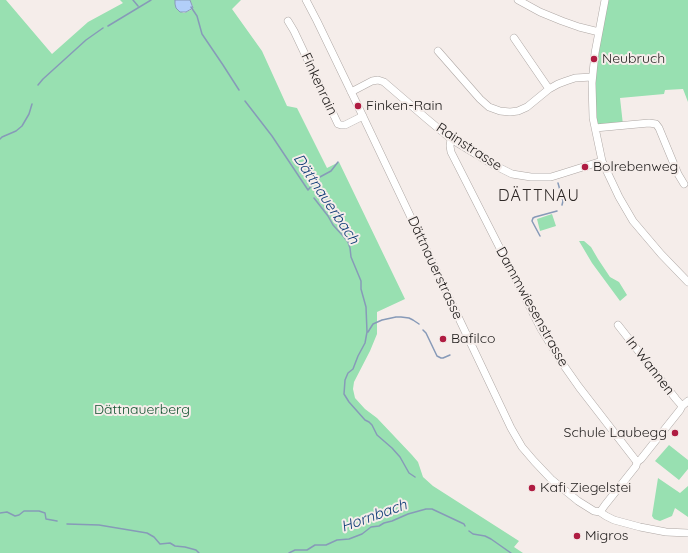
<!DOCTYPE html>
<html>
<head>
<meta charset="utf-8">
<style>
	body { margin:0 }
	canvas { display:block; background:#f5edea }
</style>
</head>
<body>
<canvas width="688" height="553"></canvas>
<script>
const ctx = document.querySelector('canvas').getContext('2d');
ctx.lineJoin = 'round';
function paint(path, color) { ctx.fillStyle = color; ctx.fill(path, 'evenodd'); }
const shape = rows => new Path2D(rows.map(r => 'M' + r).join(''));
function strokePath(path, color, width, dash) { ctx.strokeStyle = color; ctx.lineWidth = width; ctx.lineCap = dash ? 'butt' : 'round'; ctx.setLineDash(dash || []); ctx.stroke(path); }
function drawText(font, color, halo, rows, align = 'center') {
  ctx.font = font + ' Quicksand,sans-serif'; ctx.lineWidth = 4; ctx.setLineDash([]); ctx.textBaseline = 'middle'; ctx.strokeStyle = halo; ctx.fillStyle = color; for (const [text, x, y, turn = 0] of rows) {
    ctx.save(); ctx.translate(x, y); ctx.rotate((+turn || 0) * Math.PI / 180); ctx.textAlign = isNaN(turn) ? turn : align; if (halo) ctx.strokeText(text, 0, 0); ctx.fillText(text, 0, 0); ctx.restore();
  }
}
const green = shape([
	[0,0,6,0,52,54,88,22,123,3,120,0,175,0,175,4,177,9,179,11,184,13,193,9,193,7,190,0,241,0,232,9,262,51,287,106,297,108,327,168,339,162,405,299,377,312,377,334,370,351,354,382,353,389,355,398,365,409,377,418,412,455,418,462,423,477,433,486,519,541,514,547,523,553,0,553],
	[605,0,688,0,688,102,683,89,665,90,664,94,620,98,623,125,595,128,592,97],
	[552,214,556,226,540,231,537,219],
	[579,241,584,241,591,247,598,259,610,277,619,282,627,295,620,301,592,263],
	[669,445,688,460,688,469,679,480,655,461],
	[658,478,680,493,688,486,688,517,675,508,672,516,660,521,654,519,652,516]
]);
const water = shape([
	[175,0,190,0,193,8,186,12,180,12,176,8,175,4,175,0]
]);
const stream = shape([
	[133,0,138,6],
	[191,7,197,16,202,34,223,65,239,90],
	[108,26,151,0],
	[38,85,43,79,86,40,103,28],
	[245,101,272,136,308,190],
	[0,139,2,137,16,131,22,126,29,114,32,104],
	[558,183,563,201,562,205],
	[308,190,318,178,331,171,338,162],
	[314,198,328,216,333,225,344,237,348,242,350,248,351,257,361,281,361,289,366,307,367,332,365,343,358,356,353,369,348,373,345,380,344,394,349,402,365,420,369,422,372,425,377,435,392,448,400,457,409,473,415,477],
	[540,236,532,221,533,218,535,217,557,211],
	[423,330,426,333,437,356,441,358,443,358,450,355],
	[368,332,373,324,382,320,396,317,401,317,409,318,413,320,419,324],
	[0,513,7,512,15,516,19,515,24,511,39,511,45,513,46,519,57,521],
	[67,524,99,525,147,533,154,537,160,544,170,543,175,546,185,547,196,550,199,553],
	[469,531,473,534,485,536,491,539,511,553],
	[289,553,295,550,307,550,315,545,326,545,337,540,349,539,362,534,371,527,379,526,384,523,392,521,408,514,426,509,432,509,464,524,465,526]
]);
const street = shape([
	[306,0,317,21,358,106,511,428,522,447,534,461,551,479,578,501,594,511,600,512,606,516,614,520,640,527,666,532,688,533],
	[518,0,540,12,562,21,579,27,599,32],
	[605,0,595,53,592,83,593,118,602,161,619,197,633,221,661,254,688,282],
	[288,21,294,31,338,124,341,125,345,125,363,116],
	[514,38,549,89],
	[438,51,480,99,489,107,500,111,510,112,518,111,527,107,549,89,558,84,566,81,575,78,592,77],
	[351,92,372,81,378,80,384,82,427,119,451,139,494,165,512,174,531,177,551,177,564,173,602,161],
	[595,128,649,123,656,124,659,128,678,174,684,184],
	[451,139,450,146,451,152,541,329,560,360,579,387,637,462],
	[618,325,676,399,682,406],
	[600,512,605,505,636,466,637,462,641,459,680,410,682,406,688,401]
]);
const markers = [
	[594,59,4,"#af1c42"],
	[358,106,4,"#af1c42"],
	[585,167,4,"#af1c42"],
	[443,339,4,"#af1c42"],
	[675,433,4,"#af1c42"],
	[532,488,4,"#af1c42"],
	[577,536,4,"#af1c42"]
];
const poiNames = [
	["Neubruch",602,59],
	["Finken-Rain",366,106],
	["Bolrebenweg",593,167],
	["Bafilco",451,339],
	["Schule Laubegg",667,433,"right"],
	["Kafi Ziegelstei",540,488],
	["Migros",585,536]
];
const streetNames = [
	["Finkenrain",319,84,65],
	["Rainstrasse",469,147,33],
	["Dättnauerstrasse",435,268,65],
	["Dammwiesenstrasse",532,307,61],
	["In Wannen",650,366,52]
];
const parkNames = [
	["Dättnauerberg",142,410]
];
const waterNames = [
	["Dättnauerbach",326,199,56],
	["Hornbach",374,516,-20]
];
const quarterNames = [
	["DÄTTNAU",539,196]
];
paint(green, '#98e0b1');
paint(water, '#b2cff9');
strokePath(water, '#879ab8', 1);
strokePath(stream, '#879ab8', 1.5);
strokePath(street, '#aea7a4', 8);
strokePath(street, '#fff', 7);
for (const [x, y, r, color] of markers) { const dot = new Path2D(); dot.arc(x, y, r, 0, 2 * Math.PI); ctx.fillStyle = color; ctx.fill(dot); strokePath(dot, '#f5edea', 1.5); }
drawText('14px', '#23201f', '#f5edea', poiNames, 'left');
drawText('14px', '#23201f', '#f5edea', streetNames);
drawText('14px', '#145331', '#f5edea', parkNames);
drawText('italic 15px', '#0c3a75', '#f5edea', waterNames);
ctx.letterSpacing = '1px';
drawText('16px', '#2e2826', '#f5edea', quarterNames);
ctx.letterSpacing = '0px';
</script>
</body>
</html>
